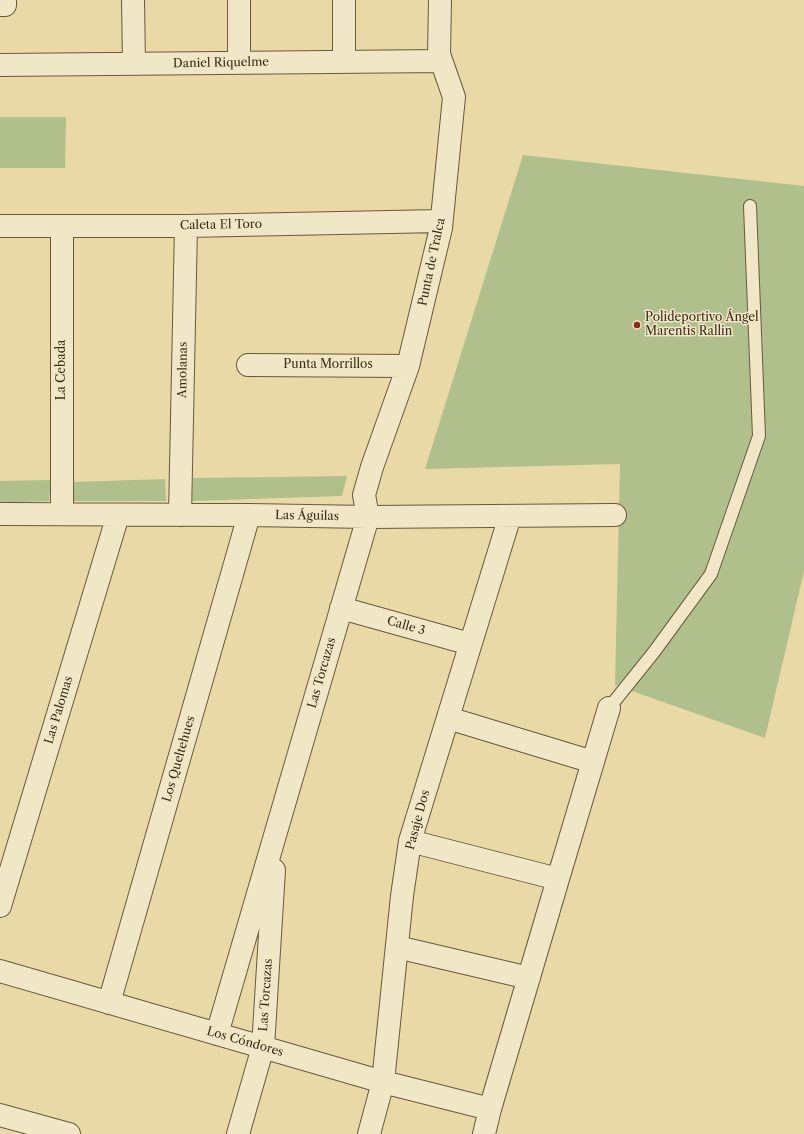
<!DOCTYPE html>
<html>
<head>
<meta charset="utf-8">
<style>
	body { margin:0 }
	canvas { display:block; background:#e9d9a6 }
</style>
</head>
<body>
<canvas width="804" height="1134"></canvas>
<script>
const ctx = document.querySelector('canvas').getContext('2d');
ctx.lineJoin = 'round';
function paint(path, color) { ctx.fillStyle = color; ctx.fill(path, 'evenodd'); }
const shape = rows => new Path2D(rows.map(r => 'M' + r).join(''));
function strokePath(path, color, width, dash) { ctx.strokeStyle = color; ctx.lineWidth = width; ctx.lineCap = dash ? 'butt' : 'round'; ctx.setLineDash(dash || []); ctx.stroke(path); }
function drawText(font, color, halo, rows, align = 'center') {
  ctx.font = font + ' "Libre Caslon Text",serif'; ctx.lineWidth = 3; ctx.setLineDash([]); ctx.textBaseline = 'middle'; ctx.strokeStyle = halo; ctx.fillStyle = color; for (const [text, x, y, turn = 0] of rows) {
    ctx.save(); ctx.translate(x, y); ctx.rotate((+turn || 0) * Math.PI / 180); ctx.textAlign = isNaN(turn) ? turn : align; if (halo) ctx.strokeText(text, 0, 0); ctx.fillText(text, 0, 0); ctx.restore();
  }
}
const green = shape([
	[0,117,66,117,65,168,0,168],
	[523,155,804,186,804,571,765,738,615,685,620,464,425,469],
	[347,476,342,496,192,501,193,478],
	[165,479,166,501,73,501,74,482],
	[51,480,49,501,0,503,0,481]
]);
const lane = shape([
	[609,708,654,652,711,574,759,436,750,206]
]);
const street = shape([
	[133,0,134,64],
	[239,0,239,63],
	[344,0,344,62],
	[0,5,5,5,5,0],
	[0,65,441,61],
	[0,226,186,226,441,221],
	[62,226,62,514],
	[248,365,408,366],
	[0,514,249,515,368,517,615,515],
	[180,515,186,226],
	[341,608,470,644],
	[448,718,593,762],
	[410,841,558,879],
	[0,906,118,515],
	[397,947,529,978],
	[0,971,383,1082,490,1109],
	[109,1003,249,515],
	[217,1034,368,517,364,495,372,467,408,366,441,228,454,97,439,54,440,0],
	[0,1115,69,1134],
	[238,1134,263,1047,274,870],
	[369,1134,383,1082,402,896,410,841,510,516],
	[484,1134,490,1109,558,879,609,708]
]);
const markers = [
	[637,325,4,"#8f2418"]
];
const streetNames = [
	["Daniel Riquelme",221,63,-1],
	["Caleta El Toro",221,225,-1],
	["Punta de Tralca",432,262,-78],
	["Punta Morrillos",328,365],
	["La Cebada",62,370,-90],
	["Amolanas",183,370,-89],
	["Las Águilas",307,516,1],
	["Calle 3",406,626,16],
	["Las Torcazas",322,673,-74],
	["Las Palomas",59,710,-73],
	["Los Queltehues",179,759,-74],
	["Pasaje Dos",418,820,-75],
	["Las Torcazas",266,995,-86],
	["Los Cóndores",245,1042,16]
];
const poiNames = [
	["Polideportivo Ángel",645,318],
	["Marentis Rallin",645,332]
];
paint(green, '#b0c08c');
strokePath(lane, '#67593e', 14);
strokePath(street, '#67593e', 24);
strokePath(lane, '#f1e6c5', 12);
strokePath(street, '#f1e6c5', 22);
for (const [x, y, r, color] of markers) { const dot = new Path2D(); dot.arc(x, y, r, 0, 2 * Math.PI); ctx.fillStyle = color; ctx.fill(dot); strokePath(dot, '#f1e6c5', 1.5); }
drawText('12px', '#3c2e1b', '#f1e6c5', streetNames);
drawText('12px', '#3c2e1b', '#f1e6c5', poiNames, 'left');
</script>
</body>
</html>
